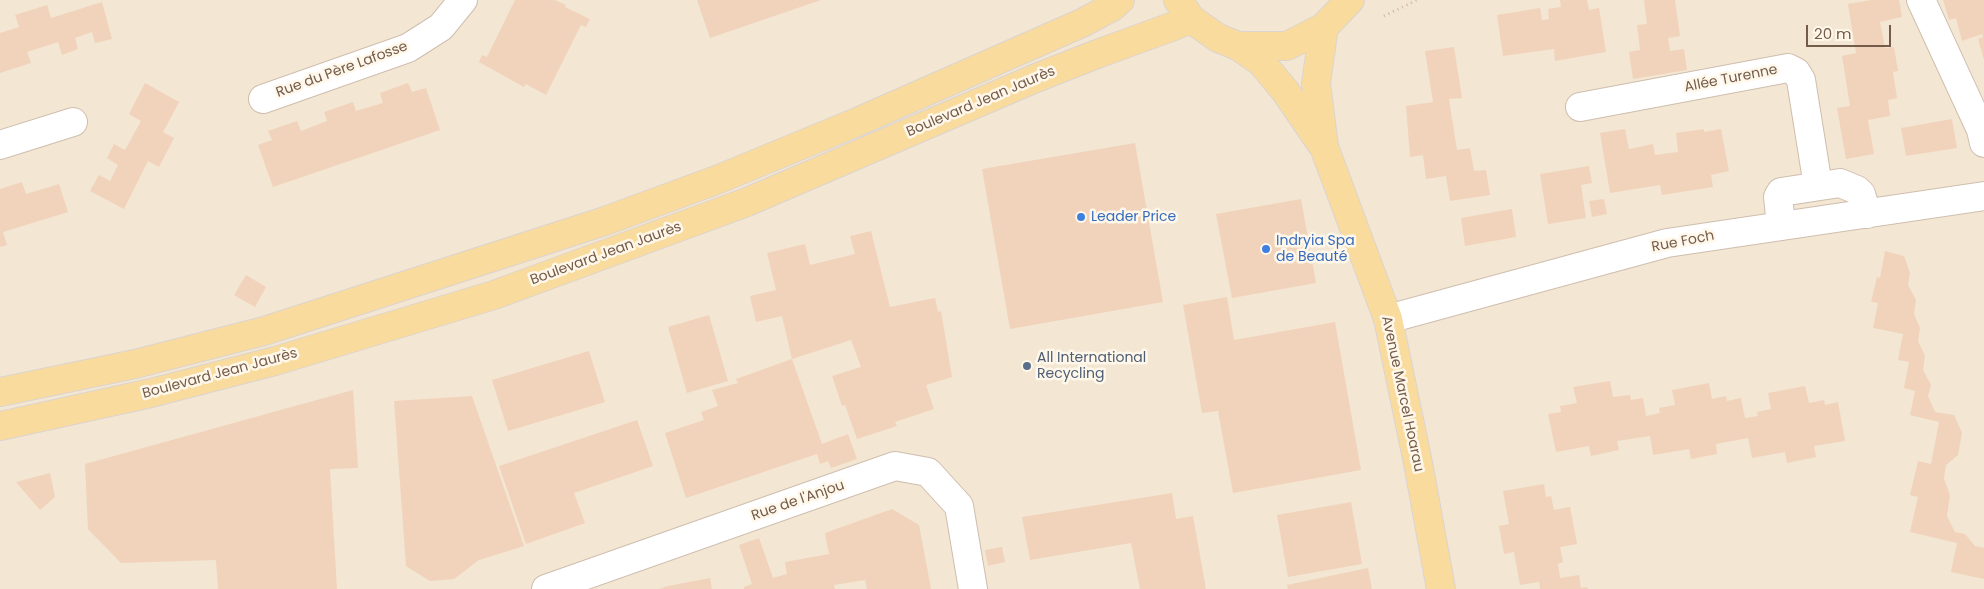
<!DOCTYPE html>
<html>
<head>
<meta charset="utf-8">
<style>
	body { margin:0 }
	#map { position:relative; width:1984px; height:589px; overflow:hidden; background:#fcf4e4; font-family:Poppins,sans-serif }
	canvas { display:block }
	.scale { position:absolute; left:1806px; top:25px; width:85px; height:22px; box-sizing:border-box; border:2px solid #745b4a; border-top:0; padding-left:6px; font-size:15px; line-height:18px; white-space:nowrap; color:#745b4a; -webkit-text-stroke:4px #fff8ea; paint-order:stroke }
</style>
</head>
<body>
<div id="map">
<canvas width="1984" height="589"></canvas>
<div class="scale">20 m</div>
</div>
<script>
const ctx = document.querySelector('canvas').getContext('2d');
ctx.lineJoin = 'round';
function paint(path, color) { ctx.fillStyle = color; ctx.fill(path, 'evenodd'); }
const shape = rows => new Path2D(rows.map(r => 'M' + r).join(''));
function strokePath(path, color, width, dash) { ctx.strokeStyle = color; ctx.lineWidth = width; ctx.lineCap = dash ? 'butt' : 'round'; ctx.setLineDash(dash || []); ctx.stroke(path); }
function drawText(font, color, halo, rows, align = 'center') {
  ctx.font = font + ' Poppins,sans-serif'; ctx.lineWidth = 5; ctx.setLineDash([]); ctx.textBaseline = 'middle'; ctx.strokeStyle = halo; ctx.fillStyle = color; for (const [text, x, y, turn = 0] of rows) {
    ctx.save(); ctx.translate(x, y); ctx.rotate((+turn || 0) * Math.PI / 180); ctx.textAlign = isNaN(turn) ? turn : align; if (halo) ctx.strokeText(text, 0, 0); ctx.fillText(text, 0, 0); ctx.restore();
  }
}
const residential = shape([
	[0,0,1984,0,1984,589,0,589]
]);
const building = shape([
	[515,0,555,0,566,5,565,7,590,19,586,27,581,25,546,95,526,84,524,87,479,62,482,55,487,57],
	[697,0,821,0,710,38],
	[1560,0,1587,0,1589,10,1599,8,1606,52,1555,61,1554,49,1503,56,1497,15,1540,8,1542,20,1549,19,1548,9,1561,7],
	[1644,0,1675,0,1680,36,1668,38,1670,51,1684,49,1687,70,1633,79,1629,52,1640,50,1637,25,1647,24],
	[1871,0,1899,0,1902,17,1880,22,1885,48,1894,47,1898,71,1893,72,1897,98,1888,100,1890,116,1868,120,1874,154,1846,159,1837,108,1850,106,1842,56,1856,53,1848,4],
	[1943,0,1984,0,1984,60,1978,39,1983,37,1982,34,1962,41,1956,18,1949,20],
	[102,2,112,39,95,43,92,32,75,38,78,49,62,55,58,42,27,52,31,63,0,73,0,33,19,27,15,15,47,5,51,18],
	[1454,47,1462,98,1449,99,1457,150,1470,148,1474,171,1486,170,1490,195,1450,201,1446,176,1426,179,1423,155,1410,157,1406,106,1433,102,1425,51],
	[145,83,179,102,163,132,174,138,159,167,148,161,124,209,90,191,99,175,110,181,118,165,107,158,114,144,125,150,141,121,129,114],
	[408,83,412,92,426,88,440,130,273,187,258,145,272,140,268,131,297,121,301,131,327,121,324,112,353,102,356,111,383,103,380,93],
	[1952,119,1957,148,1906,156,1901,128],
	[1625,129,1629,149,1653,144,1655,155,1678,152,1676,133,1704,129,1704,132,1721,129,1729,171,1711,175,1713,187,1662,195,1660,185,1610,193,1600,133],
	[1135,143,1163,302,1010,329,982,169],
	[1589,166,1592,183,1581,185,1586,218,1548,224,1540,174],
	[22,182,26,194,59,184,68,212,3,232,7,245,0,247,0,189],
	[1301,199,1316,283,1232,298,1216,214],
	[1604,199,1607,214,1592,217,1589,201],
	[1512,209,1516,237,1465,246,1461,218],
	[871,231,890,307,935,298,938,312,941,311,952,377,926,385,934,409,895,422,897,426,857,439,845,405,842,406,832,376,861,367,851,340,792,359,822,444,848,434,857,459,831,468,828,461,820,464,817,454,686,498,665,433,704,420,701,412,718,406,712,390,738,383,736,379,792,359,782,316,756,322,750,296,776,290,767,253,805,244,810,265,855,254,850,236],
	[1885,251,1904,256,1910,273,1908,285,1916,300,1914,314,1920,328,1918,341,1925,356,1923,370,1931,385,1928,396,1935,412,1954,415,1962,433,1958,455,1946,465,1944,479,1950,495,1947,516,1955,532,1965,534,1975,546,1984,548,1984,579,1951,572,1957,543,1910,532,1918,497,1910,495,1918,461,1931,464,1939,422,1910,415,1915,391,1904,388,1909,362,1898,360,1903,334,1873,328,1878,303,1871,302,1877,277,1880,278],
	[246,275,266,287,255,307,234,295],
	[1227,297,1234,340,1335,322,1361,470,1233,493,1218,411,1202,413,1183,305],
	[709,315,728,381,687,393,668,327],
	[589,351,605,402,508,431,492,380],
	[1610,381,1613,397,1630,395,1631,400,1643,398,1646,416,1660,413,1659,408,1675,405,1672,390,1709,383,1712,399,1726,396,1727,401,1741,398,1745,418,1758,416,1757,412,1771,409,1768,393,1805,386,1809,403,1824,400,1825,405,1838,402,1845,441,1814,446,1816,457,1787,463,1785,452,1752,458,1748,438,1716,444,1717,454,1691,459,1689,449,1653,455,1650,436,1617,441,1619,450,1591,456,1589,446,1556,452,1548,414,1561,412,1560,406,1577,403,1573,387],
	[353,390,358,468,330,469,337,589,218,589,216,560,121,563,88,529,85,464],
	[472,396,524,546,479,560,454,579,430,581,406,566,394,401],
	[637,420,653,466,574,493,585,523,526,544,499,466],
	[50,473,55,497,40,510,16,482],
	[1544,484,1546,497,1551,496,1554,510,1570,507,1577,544,1560,547,1563,562,1558,564,1560,578,1579,575,1581,588,1587,587,1588,589,1540,589,1539,582,1520,585,1514,552,1504,554,1499,526,1509,524,1503,491],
	[1172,493,1176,519,1193,516,1206,589,1140,589,1131,543,1030,560,1022,517],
	[1351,502,1362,564,1288,577,1277,515],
	[892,509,919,525,931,589,867,589,865,580,834,585,835,589,744,589,744,587,752,584,739,545,759,538,773,578,787,574,785,562,829,554,825,533],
	[1002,547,1005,562,988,566,985,550],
	[1368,568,1372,589,1288,589,1287,585],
	[710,578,712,589,659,589,668,586]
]);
const path = shape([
	[1384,16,1417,0]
]);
const minor = shape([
	[1921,0,1981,130,1984,143],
	[263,99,408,48,441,27,463,0],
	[1580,107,1788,68,1796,72,1801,80,1818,186],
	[0,145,73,122],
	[1781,225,1778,197,1781,192,1840,183,1857,190,1861,194,1867,214],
	[1388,319,1667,243,1984,196],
	[546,589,895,466,928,472,959,506,973,589]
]);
const major = shape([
	[1178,0,1191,19,1218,38,1238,46,1287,46,1324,27,1350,0],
	[1324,27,1316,83,1324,147,1388,319,1418,463,1441,589],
	[1238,46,1261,62,1286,92,1320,142],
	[0,392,135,364,264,331,605,221,719,179,857,122,1082,23,1112,7,1120,0],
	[0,426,151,393,275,361,494,295,747,202,1036,78,1097,54,1174,26,1191,19]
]);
const markers = [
	[1081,217,5,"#3f7fe0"],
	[1266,249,5,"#3f7fe0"],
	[1027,366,5,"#5c6f8a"]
];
const streetNames = [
	["Rue du Père Lafosse",342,70,-20],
	["Allée Turenne",1731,79,-11],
	["Boulevard Jean Jaurès",981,102,-23],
	["Rue Foch",1683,242,-11],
	["Boulevard Jean Jaurès",606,254,-20],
	["Boulevard Jean Jaurès",220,374,-15],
	["Avenue Marcel Hoarau",1402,394,78],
	["Rue de l'Anjou",798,501,-19]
];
const shopNames = [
	["Leader Price",1091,217],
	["Indryia Spa",1276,241],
	["de Beauté",1276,257]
];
const serviceNames = [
	["All International",1037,358],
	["Recycling",1037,374]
];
paint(residential, '#f3e6d3');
paint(building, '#f1d3bc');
strokePath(minor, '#cfbeae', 30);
strokePath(major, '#dbd4d0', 30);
strokePath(path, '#d5b79f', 3, [1, 4]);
strokePath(minor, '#fff', 28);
strokePath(major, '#f9db9e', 28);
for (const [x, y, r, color] of markers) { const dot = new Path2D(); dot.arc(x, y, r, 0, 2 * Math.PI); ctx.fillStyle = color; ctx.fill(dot); strokePath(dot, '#fff8ea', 2); }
drawText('14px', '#745b4a', '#fff8ea', streetNames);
drawText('14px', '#366cbe', '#fff8ea', shopNames, 'left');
drawText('14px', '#4e5e75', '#fff8ea', serviceNames, 'left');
</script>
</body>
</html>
